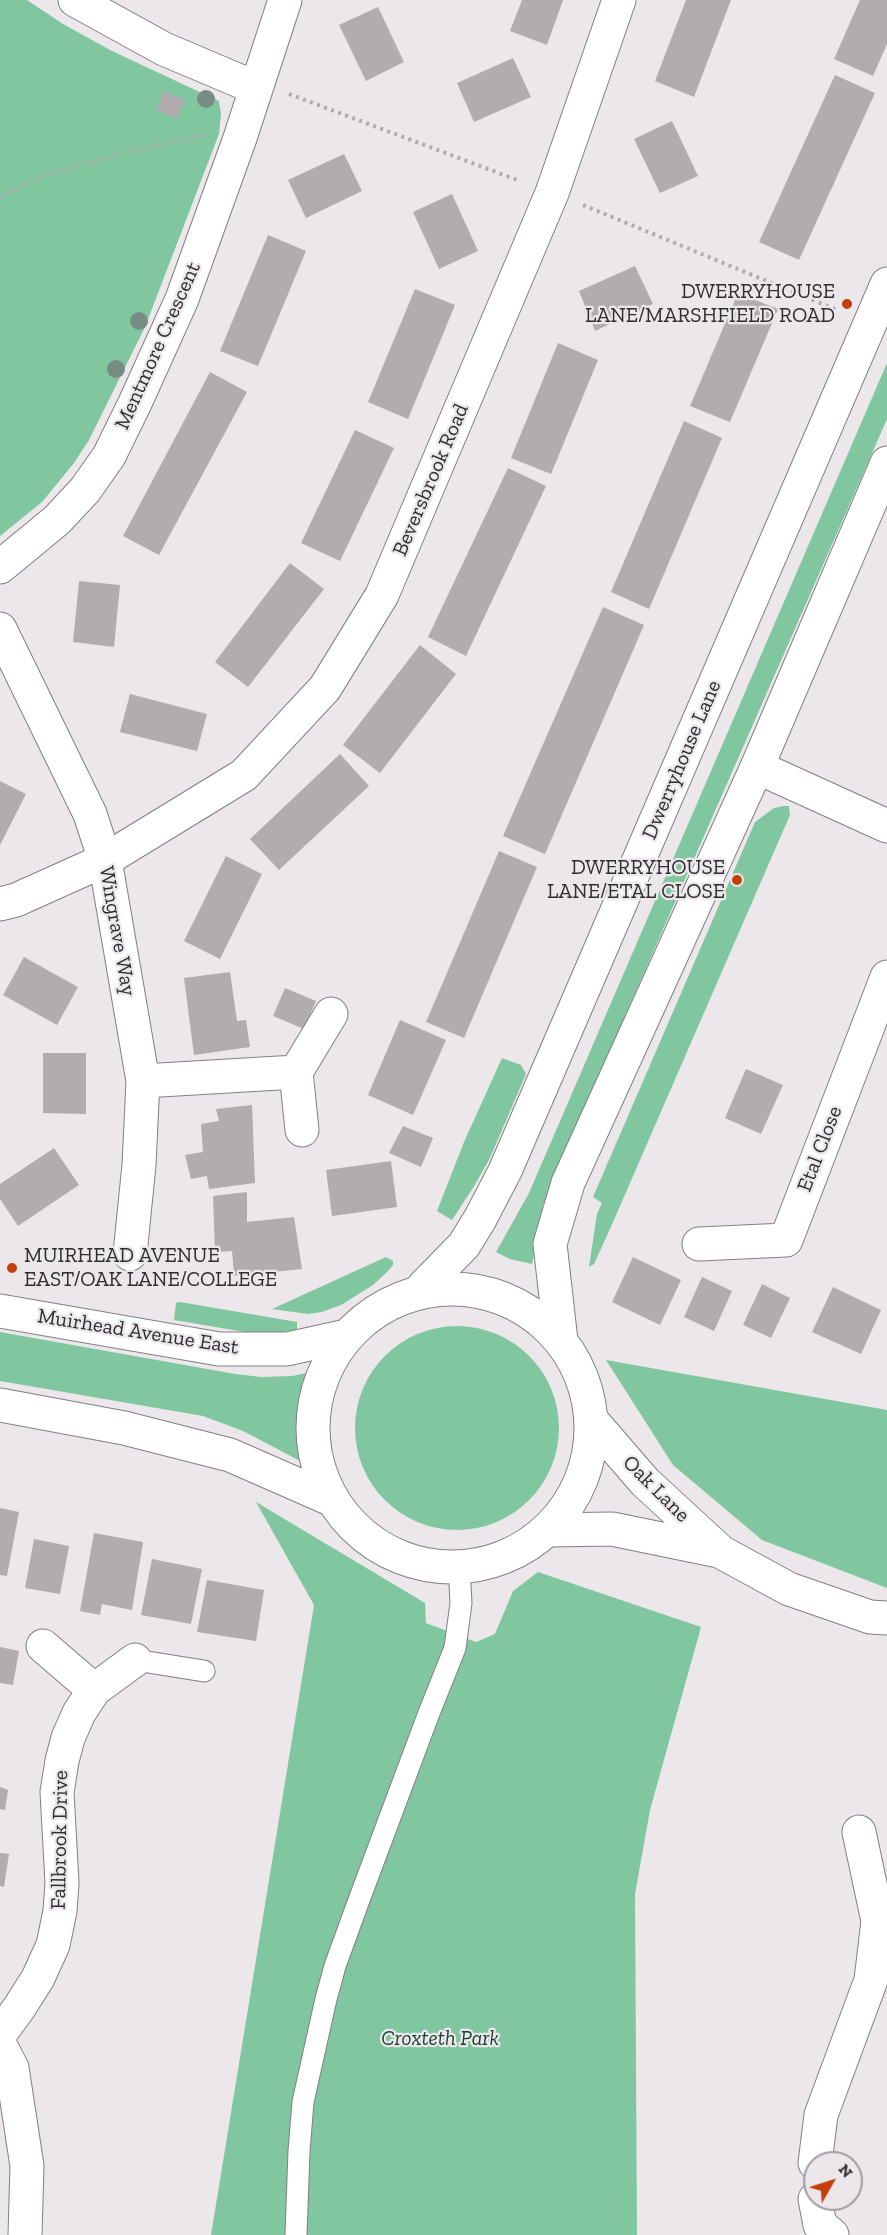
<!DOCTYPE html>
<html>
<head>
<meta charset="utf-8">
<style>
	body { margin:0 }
	#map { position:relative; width:887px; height:2235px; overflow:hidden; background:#ebe7eb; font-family:"Zilla Slab",serif }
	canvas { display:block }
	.north { position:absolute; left:803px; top:2151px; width:60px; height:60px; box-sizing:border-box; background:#ebe7eb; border:2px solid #a09da0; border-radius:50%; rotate:51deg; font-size:16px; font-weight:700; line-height:24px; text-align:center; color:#2f2e30 }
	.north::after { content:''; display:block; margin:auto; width:21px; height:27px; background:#c53d0a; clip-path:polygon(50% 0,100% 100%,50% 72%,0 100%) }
</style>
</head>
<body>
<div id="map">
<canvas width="887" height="2235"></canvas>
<div class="north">N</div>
</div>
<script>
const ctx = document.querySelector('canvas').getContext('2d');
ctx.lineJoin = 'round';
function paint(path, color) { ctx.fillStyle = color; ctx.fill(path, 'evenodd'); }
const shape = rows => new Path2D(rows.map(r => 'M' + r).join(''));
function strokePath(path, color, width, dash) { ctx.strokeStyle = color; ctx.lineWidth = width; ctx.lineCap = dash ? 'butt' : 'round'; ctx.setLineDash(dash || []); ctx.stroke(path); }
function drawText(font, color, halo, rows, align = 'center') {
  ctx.font = font + ' "Zilla Slab",serif'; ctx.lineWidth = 4.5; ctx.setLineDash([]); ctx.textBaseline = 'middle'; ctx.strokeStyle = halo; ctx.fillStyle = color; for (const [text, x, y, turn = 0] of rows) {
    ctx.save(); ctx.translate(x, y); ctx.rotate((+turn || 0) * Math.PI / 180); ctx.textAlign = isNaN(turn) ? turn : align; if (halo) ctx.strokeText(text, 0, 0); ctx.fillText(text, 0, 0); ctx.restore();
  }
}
const green = shape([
	[0,0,27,0,63,24,112,51,219,101,221,114,219,134,145,327,89,440,74,463,42,502,0,536],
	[887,363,887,419,550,1187,543,1205,532,1264,510,1259,496,1252,529,1193],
	[784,806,789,806,790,815,610,1229,594,1264,589,1267,597,1214,602,1203,593,1197,755,822,774,808],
	[502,1058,521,1065,526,1074,489,1160,473,1188,452,1220,437,1211,464,1142],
	[386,1257,393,1261,393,1265,387,1272,373,1285,341,1305,322,1312,308,1314,272,1309],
	[180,1302,297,1322,297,1330,273,1333,245,1332,174,1320,176,1303],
	'355 1428a102 102 0 1 1 204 0a102 102 0 1 1-204 0Z',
	[0,1332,235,1374,261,1377,292,1376,311,1372,304,1391,298,1422,302,1462,243,1431,203,1416,0,1381],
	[606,1360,887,1410,887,1588,762,1540,673,1465],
	[256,1502,425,1603,426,1623,476,1642,495,1634,513,1591,538,1572,701,1627,650,1810,635,1894,637,2235,211,2235,314,1605]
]);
const building = shape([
	[522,0,563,0,547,45,510,31],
	[686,0,731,0,694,97,655,81],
	[860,0,887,0,887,44,873,76,834,59],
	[378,7,404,62,366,81,339,25],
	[513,58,531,97,474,122,457,83],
	[835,75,875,93,799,260,759,242],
	[164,91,185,100,177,119,156,110],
	[672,121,698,176,660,193,634,139],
	[344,154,362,191,306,218,288,180],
	[452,194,478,251,439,269,413,212],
	[268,235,306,251,258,366,220,351],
	[635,266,653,304,595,331,579,291],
	[415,289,455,305,408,419,368,402],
	[738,293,778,309,730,422,690,406],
	[558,343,598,360,551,474,511,458],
	[210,372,247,392,159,555,123,536],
	[684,421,722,438,649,609,611,592],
	[355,430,394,448,340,561,301,543],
	[508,468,546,486,466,656,428,637],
	[290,563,324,589,248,687,215,662],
	[79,581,120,585,114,647,73,642],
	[603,607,644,625,545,854,503,836],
	[420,645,456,674,380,773,343,745],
	[130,694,207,714,197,751,120,732],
	[340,754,369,786,279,870,250,839],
	[0,781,26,794,0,845],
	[499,851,537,867,464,1038,426,1022],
	[226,856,262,874,220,959,184,941],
	[24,957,78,987,57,1025,3,995],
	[230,972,237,1021,246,1020,250,1047,194,1055,184,978],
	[285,988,316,1001,304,1029,273,1016],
	[400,1020,446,1040,413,1115,368,1095],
	[43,1053,86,1053,86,1114,43,1113],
	[746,1069,783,1085,761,1134,725,1118],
	[252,1105,255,1183,209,1189,207,1176,191,1179,185,1155,203,1152,201,1124,219,1121,216,1109],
	[403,1126,433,1138,421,1167,389,1153],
	[54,1148,79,1185,18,1226,0,1199,0,1184],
	[391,1161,397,1207,332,1216,326,1170],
	[247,1192,247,1222,294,1217,302,1269,234,1276,232,1251,215,1252,213,1196],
	[633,1257,681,1280,660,1325,612,1302],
	[702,1277,732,1291,714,1331,684,1317],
	[762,1284,790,1298,771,1338,743,1325],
	[833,1287,881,1310,861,1354,812,1332],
	[0,1508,19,1512,7,1576,0,1575],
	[94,1533,143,1542,132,1610,102,1604,100,1615,80,1611],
	[34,1539,69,1546,60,1594,25,1588],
	[152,1559,202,1569,191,1624,141,1615],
	[207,1580,264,1590,256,1641,197,1632],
	[0,1647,19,1651,13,1685,0,1683],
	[0,1787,8,1790,5,1810,0,1809],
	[0,1853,9,1854,4,1887,0,1886]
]);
const path = shape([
	[289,94,520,181],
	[0,197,45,175,143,148,205,135],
	[583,205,837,310]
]);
const service = shape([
	[135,1660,204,1671],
	[296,2235,299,2151,303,2102,326,1999,335,1966,359,1900,429,1713,455,1648,461,1603,459,1567]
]);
const minor = shape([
	[75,0,164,49,256,88],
	[0,567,57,520,85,490,109,456,135,403,182,299,240,138,285,0],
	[0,629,90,814,105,860,143,1081,139,1165,130,1254],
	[757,767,887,826],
	[0,904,16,900,105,860,244,775,325,688,382,595,552,193,619,0],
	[296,1072,331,1014],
	[143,1081,296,1072,302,1130],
	[699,1244,786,1240,887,977],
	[43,1646,94,1690],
	[0,2034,19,2008,38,1978,53,1945,60,1911,62,1883,57,1792,62,1761,68,1738,79,1713,94,1690,135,1660],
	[0,2045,12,2068,27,2166,25,2235],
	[815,2163,821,2115,871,1980,878,1921,859,1832],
	[815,2199,820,2225,832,2235]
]);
const tertiary = shape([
	[423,1287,464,1245,480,1219,505,1171,887,284],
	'313 1428a139 139 0 1 1 278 0a139 139 0 1 1-278 0Z',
	[0,1311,219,1349,287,1349,346,1336],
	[561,1341,550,1244,568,1183,757,767,887,463],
	[0,1405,124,1428,230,1455,328,1498],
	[594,1423,645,1482,721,1552,789,1589,870,1617,887,1618],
	[548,1530,612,1529,719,1551]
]);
const trees = [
	[206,99],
	[139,321],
	[116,369]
];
const markers = [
	[847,304,6,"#c53d0a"],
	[737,880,6,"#c53d0a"],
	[12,1268,6,"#c53d0a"]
];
const poiNames = [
	["DWERRYHOUSE",835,292],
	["LANE/MARSHFIELD ROAD",835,316],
	["DWERRYHOUSE",725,868],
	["LANE/ETAL CLOSE",725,892],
	["MUIRHEAD AVENUE",24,1256,"left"],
	["EAST/OAK LANE/COLLEGE",24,1280,"left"]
];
const streetNames = [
	["Mentmore Crescent",158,346,-66],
	["Beversbrook Road",431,480,-67],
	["Dwerryhouse Lane",682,760,-67],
	["Wingrave Way",117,931,80],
	["Etal Close",820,1149,-69],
	["Muirhead Avenue East",138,1332,9],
	["Oak Lane",656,1489,45],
	["Fallbrook Drive",60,1840,-89]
];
const parkNames = [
	["Croxteth Park",440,2039]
];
paint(green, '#80c79f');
paint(building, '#b0acb0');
strokePath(service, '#837f83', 23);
strokePath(minor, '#837f83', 35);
strokePath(tertiary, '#837f83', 35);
strokePath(path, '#afacaf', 4, [3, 4.5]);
strokePath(service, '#fff', 21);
strokePath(minor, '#fff', 33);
strokePath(tertiary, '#fff', 33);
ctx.fillStyle = '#778d83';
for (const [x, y] of trees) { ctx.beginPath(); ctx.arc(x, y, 9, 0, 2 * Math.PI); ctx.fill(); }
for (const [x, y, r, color] of markers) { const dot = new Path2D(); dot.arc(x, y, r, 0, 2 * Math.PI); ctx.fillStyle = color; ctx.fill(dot); strokePath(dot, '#ebe7eb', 2); }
drawText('21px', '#2f2e30', '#ebe7eb', poiNames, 'right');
drawText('21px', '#2f2e30', '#ebe7eb', streetNames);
drawText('italic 21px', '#18442e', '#ebe7eb', parkNames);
</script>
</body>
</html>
